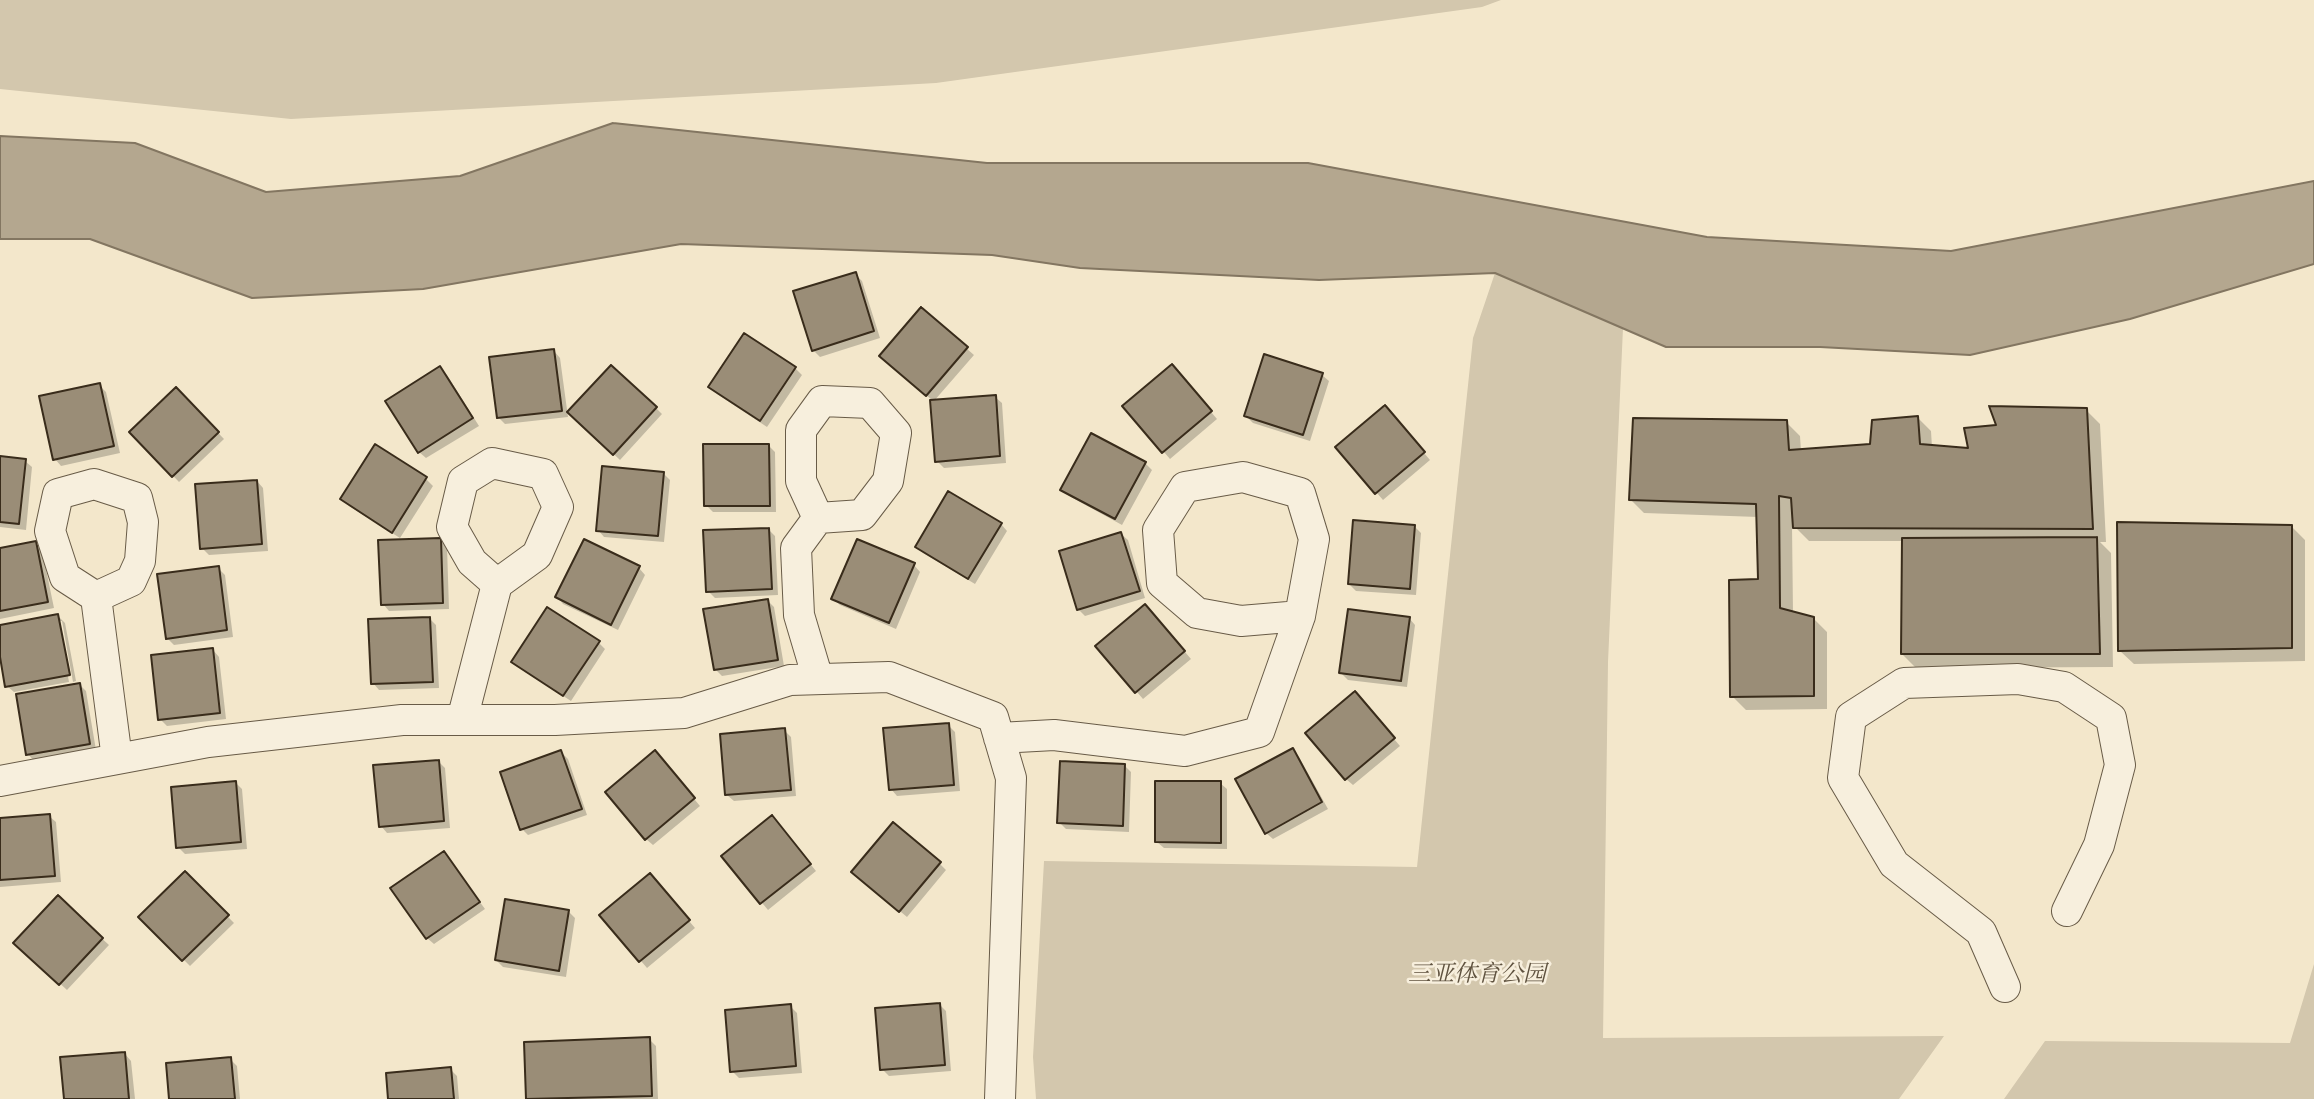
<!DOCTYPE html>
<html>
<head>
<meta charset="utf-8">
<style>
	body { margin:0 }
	canvas { display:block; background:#f3e7cb }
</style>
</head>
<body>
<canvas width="2314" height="1099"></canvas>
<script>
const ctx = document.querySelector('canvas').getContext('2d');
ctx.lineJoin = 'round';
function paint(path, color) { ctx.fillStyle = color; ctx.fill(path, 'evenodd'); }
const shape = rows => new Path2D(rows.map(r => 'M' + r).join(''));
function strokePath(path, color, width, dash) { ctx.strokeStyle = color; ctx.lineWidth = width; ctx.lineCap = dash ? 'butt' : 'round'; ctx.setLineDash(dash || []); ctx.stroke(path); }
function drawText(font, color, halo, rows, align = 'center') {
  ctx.font = font + ' "Gentium Book Plus","Noto Serif SC",serif'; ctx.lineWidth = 5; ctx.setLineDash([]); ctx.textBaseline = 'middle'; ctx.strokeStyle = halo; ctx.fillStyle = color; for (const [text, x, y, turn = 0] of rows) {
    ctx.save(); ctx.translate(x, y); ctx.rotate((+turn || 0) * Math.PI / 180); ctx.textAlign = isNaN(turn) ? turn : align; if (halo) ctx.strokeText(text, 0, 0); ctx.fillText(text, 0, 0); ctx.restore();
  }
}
const green = shape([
	[0,0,1501,0,1482,7,936,83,291,119,0,89],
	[1495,273,1623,328,1608,662,1603,1038,1944,1036,1899,1099,1036,1099,1033,1057,1044,861,1417,867,1473,338],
	[2314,964,2314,1099,2004,1099,2045,1041,2290,1043]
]);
const water = shape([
	[613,123,987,163,1308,163,1707,237,1951,251,2314,181,2314,264,2130,319,1970,355,1820,347,1666,347,1495,273,1319,280,1080,268,992,255,681,244,423,289,252,298,90,239,0,239,0,136,135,143,266,192,460,176,613,123]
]);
const shadow = shape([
	[855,274,862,281,880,338,820,357,813,350],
	[921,309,974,355,934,401,995,397,1002,403,1006,463,944,468,937,461,932,400,888,363],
	[554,351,560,358,568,417,505,424,499,418],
	[440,368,447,375,479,426,426,458,419,452],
	[795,368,802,375,767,427,717,394,710,387],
	[1178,373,1217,419,1170,459,1124,406],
	[1322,375,1329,381,1310,441,1253,423,1246,416],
	[99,385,106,392,120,453,61,466,55,459],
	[176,389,224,439,179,482,131,432],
	[656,408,662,414,620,460,569,412],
	[2086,410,2100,424,2106,542,2100,542,2111,553,2113,667,1916,668,1902,654,1904,541,1809,541,1792,524,1793,613,1813,618,1827,632,1827,709,1746,710,1732,696,1760,580,1758,517,1644,513,1630,499,1786,422,1800,436,1801,451,1872,446,1918,418,1931,431,1932,447,1970,449,1998,427],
	[1391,414,1430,460,1383,500,1337,447],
	[768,445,775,452,776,512,713,512,706,505],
	[375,447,426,479,433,486,400,538,349,506,342,499],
	[0,458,25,461,32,467,26,530,0,527],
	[1145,463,1152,470,1122,525,1069,496,1062,489],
	[663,473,670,480,664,542,604,537,598,530],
	[257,481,263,488,268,551,209,555,202,548],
	[1001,524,1007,531,975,584,923,553,917,547],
	[1414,526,1421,533,1416,595,1356,591,1349,584],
	[2291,526,2305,540,2305,661,2134,664,2120,651],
	[768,529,775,536,778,595,715,598,708,591],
	[1121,534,1128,540,1145,598,1085,616,1078,609],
	[440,540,447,546,449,609,389,611,383,604],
	[35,543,42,550,54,608,0,619,0,550],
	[914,565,920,572,896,629,840,605,833,599],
	[218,568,225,575,233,637,174,645,167,638],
	[639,568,645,575,618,630,563,604,557,597],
	[767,600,774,607,784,666,722,676,715,669],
	[1152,613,1191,659,1143,699,1097,646],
	[58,616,65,623,76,681,73,682,62,621,58,621,69,682,14,692,7,686,0,648,0,627],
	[429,618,436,625,439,688,379,690,373,683],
	[1409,618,1415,625,1407,687,1348,680,1341,673],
	[599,643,605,649,571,701,520,668,514,662],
	[213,650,219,657,226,719,167,726,160,719],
	[79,684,86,691,96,750,34,761,28,754],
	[1361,700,1400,746,1353,785,1346,779],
	[948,725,955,732,960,791,897,796,891,789],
	[784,730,791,737,796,796,734,801,727,795],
	[1292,750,1299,757,1328,809,1273,839,1266,833],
	[561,752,568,759,587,815,528,835,522,829],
	[661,759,700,806,653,845,646,839],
	[438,761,445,768,450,828,387,833,381,826],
	[1124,765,1131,772,1129,832,1066,829,1059,822],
	[236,783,242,789,247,849,185,854,178,847],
	[1220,783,1227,789,1227,849,1164,848,1157,842],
	[49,816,56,822,61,882,0,887,0,820],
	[778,824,816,871,768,910,723,856],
	[444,853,485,909,434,944,427,938],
	[939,863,946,870,907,917,860,878],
	[185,873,234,923,190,966,141,917],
	[656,882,695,928,647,968,602,915],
	[58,898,109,945,67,990,16,943],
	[568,911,575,918,566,977,503,967,496,960],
	[939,1004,946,1011,951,1071,889,1076,882,1069],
	[790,1006,797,1013,802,1073,739,1078,732,1071],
	[649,1039,656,1046,658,1099,528,1099,526,1044],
	[125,1054,131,1061,135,1099,66,1099],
	[230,1059,237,1066,240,1099,171,1099],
	[450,1069,457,1076,459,1099,390,1099]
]);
const building = shape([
	[856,272,874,331,812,351,793,291,856,272],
	[921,307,968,347,926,396,879,356,921,307],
	[744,333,796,367,760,421,708,387,744,333],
	[554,349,562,411,497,418,489,357,554,349],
	[1264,354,1323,373,1303,435,1244,416,1264,354],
	[1172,364,1212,411,1162,453,1122,406,1172,364],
	[611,365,657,407,613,455,567,412,611,365],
	[440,366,473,418,418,453,385,401,440,366],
	[100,383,114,446,53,460,39,396,100,383],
	[176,387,219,432,172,477,129,432,176,387],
	[996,395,1000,456,935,462,930,400,996,395],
	[1385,405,1425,452,1375,494,1335,447,1385,405],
	[1989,406,2087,408,2093,529,1793,528,1791,498,1779,496,1780,608,1814,617,1814,696,1730,697,1729,580,1758,579,1756,504,1629,500,1633,418,1787,420,1789,450,1870,444,1872,420,1918,416,1920,444,1968,448,1964,428,1996,425,1989,406],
	[1091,433,1146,462,1115,519,1060,490,1091,433],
	[375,444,427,477,392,533,340,499,375,444],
	[703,444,769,444,770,506,704,506,703,444],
	[0,456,26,459,19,524,0,522,0,456],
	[602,466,664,472,658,536,596,531,602,466],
	[257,480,262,544,200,549,195,484,257,480],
	[948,491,1002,523,968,579,915,547,948,491],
	[1353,520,1415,525,1410,589,1348,584,1353,520],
	[2117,522,2292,525,2292,648,2118,651,2117,522],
	[769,528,772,589,706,592,703,530,769,528],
	[1121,532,1140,591,1077,610,1059,551,1121,532],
	[2097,537,2100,654,1901,654,1902,538,2097,537],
	[441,538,443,603,381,605,378,540,441,538],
	[584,539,640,566,611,625,555,597,584,539],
	[857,539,915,563,889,623,831,599,857,539],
	[36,541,48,602,0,611,0,548,36,541],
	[219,566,227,630,166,639,157,574,219,566],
	[768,599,778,660,714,670,703,609,768,599],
	[1145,604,1185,651,1135,693,1095,646,1145,604],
	[547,607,600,641,563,696,511,662,547,607],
	[1348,609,1410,617,1401,681,1339,673,1348,609],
	[58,614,70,675,5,687,0,657,0,625,58,614],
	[430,617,433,682,371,684,368,619,430,617],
	[213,648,220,713,158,720,151,655,213,648],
	[80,683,90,744,26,755,16,694,80,683],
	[1355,691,1395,738,1345,780,1305,733,1355,691],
	[949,723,954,785,889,790,883,728,949,723],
	[785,728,791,790,725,795,720,734,785,728],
	[1293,748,1322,802,1265,834,1235,779,1293,748],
	[561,750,582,809,520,830,500,772,561,750],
	[655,750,695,798,645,840,605,792,655,750],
	[439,760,444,821,379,827,373,765,439,760],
	[1060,761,1125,764,1123,826,1057,823,1060,761],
	[236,781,241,842,176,848,171,787,236,781],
	[1155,781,1221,781,1221,843,1155,842,1155,781],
	[50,814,55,876,0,880,0,818,50,814],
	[772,815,811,864,760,904,721,856,772,815],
	[893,822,941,862,899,912,851,872,893,822],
	[444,851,480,902,426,939,390,888,444,851],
	[185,871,229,915,182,961,138,917,185,871],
	[650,873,690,920,639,962,599,915,650,873],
	[58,895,103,938,59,985,13,943,58,895],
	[505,899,569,910,559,971,495,960,505,899],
	[940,1003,945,1065,880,1070,875,1008,940,1003],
	[791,1004,796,1066,730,1072,725,1010,791,1004],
	[650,1037,652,1096,526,1099,524,1042,650,1037],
	[125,1052,129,1099,64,1099,60,1057,125,1052],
	[231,1057,235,1099,169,1099,166,1063,231,1057],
	[451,1067,454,1099,388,1099,386,1073,451,1067]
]);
const minor = shape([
	[818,518,801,481,801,430,822,401,870,403,896,433,888,481,862,515,818,518,796,548,799,615,818,679],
	[96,597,131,581,140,561,143,522,137,498,94,484,58,494,50,531,65,577,96,597,117,759],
	[462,720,497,584,537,555,558,507,543,474,492,463,463,481,452,527,472,562,497,584],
	[999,738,1054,735,1185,751,1259,732,1300,616,1314,539,1300,493,1243,477,1185,487,1158,530,1162,583,1197,613,1241,621,1300,616],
	[0,781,208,742,402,720,555,720,684,713,790,680,889,677,993,717,1011,778,1000,1099],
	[2005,987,1981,932,1894,864,1843,778,1851,717,1904,683,2018,679,2064,687,2111,718,2120,765,2099,845,2067,911]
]);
const parkNames = [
	["三亚体育公园",1477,975]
];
paint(green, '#d3c7ad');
paint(water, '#b4a78f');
strokePath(water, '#837661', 2);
paint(shadow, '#0003');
paint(building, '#9a8d77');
strokePath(building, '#392c1b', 2);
strokePath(minor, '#685b47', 32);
strokePath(minor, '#f7efdd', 30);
drawText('italic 23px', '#605340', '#f7efdd', parkNames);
</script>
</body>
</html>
